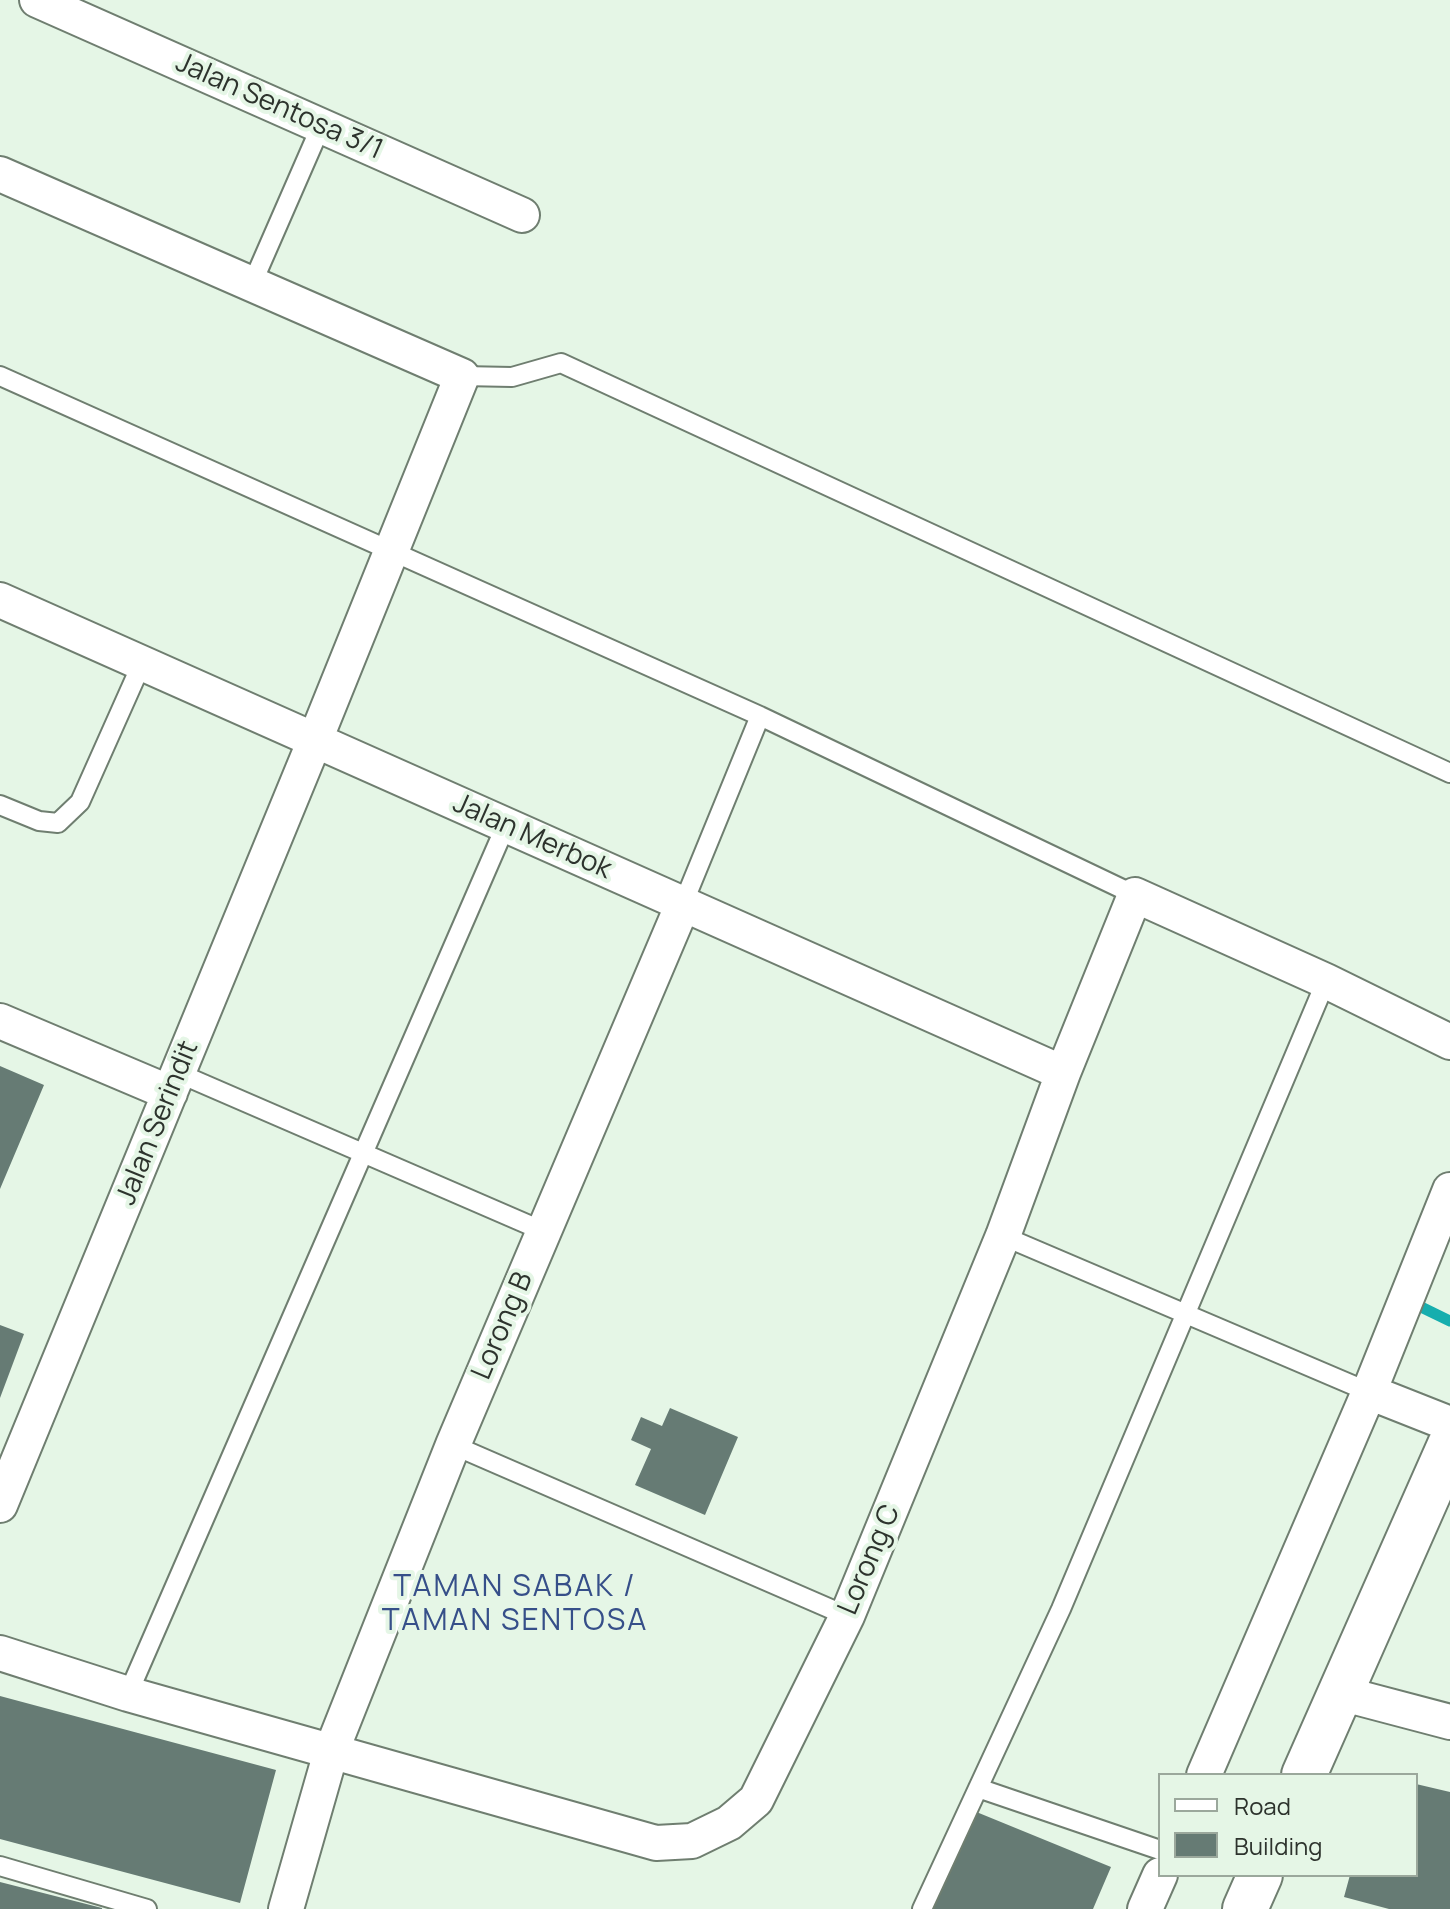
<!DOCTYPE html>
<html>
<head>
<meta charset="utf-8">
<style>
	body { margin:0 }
	#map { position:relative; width:1450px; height:1909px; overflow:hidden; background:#e5f6e6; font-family:Manrope,sans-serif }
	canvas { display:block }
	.legend { position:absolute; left:1158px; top:1773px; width:260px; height:104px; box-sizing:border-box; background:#e5f6e6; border:2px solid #9ba89c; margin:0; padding:10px 14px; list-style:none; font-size:24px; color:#2d332d }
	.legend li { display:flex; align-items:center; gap:16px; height:40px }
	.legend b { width:40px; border:2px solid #9ba89c }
</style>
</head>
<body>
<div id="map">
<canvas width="1450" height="1909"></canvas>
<ul class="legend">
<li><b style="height:10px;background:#fff"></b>Road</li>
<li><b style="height:22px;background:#667b74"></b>Building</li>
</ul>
</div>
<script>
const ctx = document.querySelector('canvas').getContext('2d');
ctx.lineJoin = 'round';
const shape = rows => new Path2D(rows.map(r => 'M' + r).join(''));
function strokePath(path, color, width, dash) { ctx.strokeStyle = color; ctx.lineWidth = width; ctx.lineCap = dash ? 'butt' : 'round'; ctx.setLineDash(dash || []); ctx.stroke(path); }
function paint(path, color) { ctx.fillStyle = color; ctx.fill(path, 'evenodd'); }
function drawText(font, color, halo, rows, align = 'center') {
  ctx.font = font + ' Manrope,sans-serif'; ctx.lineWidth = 8; ctx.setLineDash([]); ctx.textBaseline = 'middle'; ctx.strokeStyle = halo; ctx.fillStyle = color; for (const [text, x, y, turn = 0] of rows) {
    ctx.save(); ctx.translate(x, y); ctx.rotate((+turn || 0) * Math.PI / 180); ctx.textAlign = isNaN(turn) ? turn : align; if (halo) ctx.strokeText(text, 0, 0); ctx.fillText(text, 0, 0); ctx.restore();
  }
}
const stream = shape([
	[1419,1306,1450,1321]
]);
const building = shape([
	[0,1066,44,1085,0,1189],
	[0,1325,24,1334,0,1398],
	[670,1408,738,1437,705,1515,635,1485,651,1449,631,1440,641,1417,662,1426],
	[0,1696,276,1770,240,1903,0,1839],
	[1416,1784,1450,1792,1450,1909,1389,1909,1344,1897,1350,1875,1416,1875],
	[974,1811,1111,1867,1093,1909,933,1909],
	[0,1882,102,1908,102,1909,0,1909]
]);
const service = shape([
	[252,284,321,126],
	[0,376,760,716,1135,895],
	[462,376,512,377,561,363,1450,773],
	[0,805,39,821,58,823,80,802,142,663],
	[683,904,760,716],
	[178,1073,543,1231],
	[1003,1236,1369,1392],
	[453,1445,847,1616],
	[128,1694,506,825],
	[978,1788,1160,1850],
	[0,1866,147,1909],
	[922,1909,1061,1609,1326,981]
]);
const minor = shape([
	[37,0,522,215],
	[0,174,462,376,315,740,0,1505],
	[0,600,1063,1073],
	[0,1021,170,1093],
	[1369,1392,1450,1424],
	[0,1653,128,1694,656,1843,692,1841,729,1823,756,1800,847,1616,1003,1236,1063,1073,1135,895,1326,981,1450,1042],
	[1340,1693,1450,1722],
	[1204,1775,1369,1392,1450,1190],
	[286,1909,331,1752,453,1445,683,904],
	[1145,1909,1160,1875]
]);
const secondary = shape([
	[1304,1775,1450,1445],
	[1245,1909,1260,1875]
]);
const streetNames = [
	["Jalan Sentosa 3/1",279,107,24],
	["Jalan Merbok",532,837,24],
	["Jalan Serindit",158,1123,-68],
	["Lorong B",503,1326,-67],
	["Lorong C",870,1560,-67]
];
const neighbourhoodNames = [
	["TAMAN SABAK /",515,1588],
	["TAMAN SENTOSA",515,1622]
];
strokePath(stream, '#16aeae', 11);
paint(building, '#667b74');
strokePath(service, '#6f7e70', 22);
strokePath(minor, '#6f7e70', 38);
strokePath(secondary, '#6f7e70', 48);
strokePath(service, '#fff', 18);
strokePath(minor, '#fff', 34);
strokePath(secondary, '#fff', 44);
drawText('28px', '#2d332d', '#e5f6e6', streetNames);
ctx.letterSpacing = '2px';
drawText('30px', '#364f89', '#e5f6e6', neighbourhoodNames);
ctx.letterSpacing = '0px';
</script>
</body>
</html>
